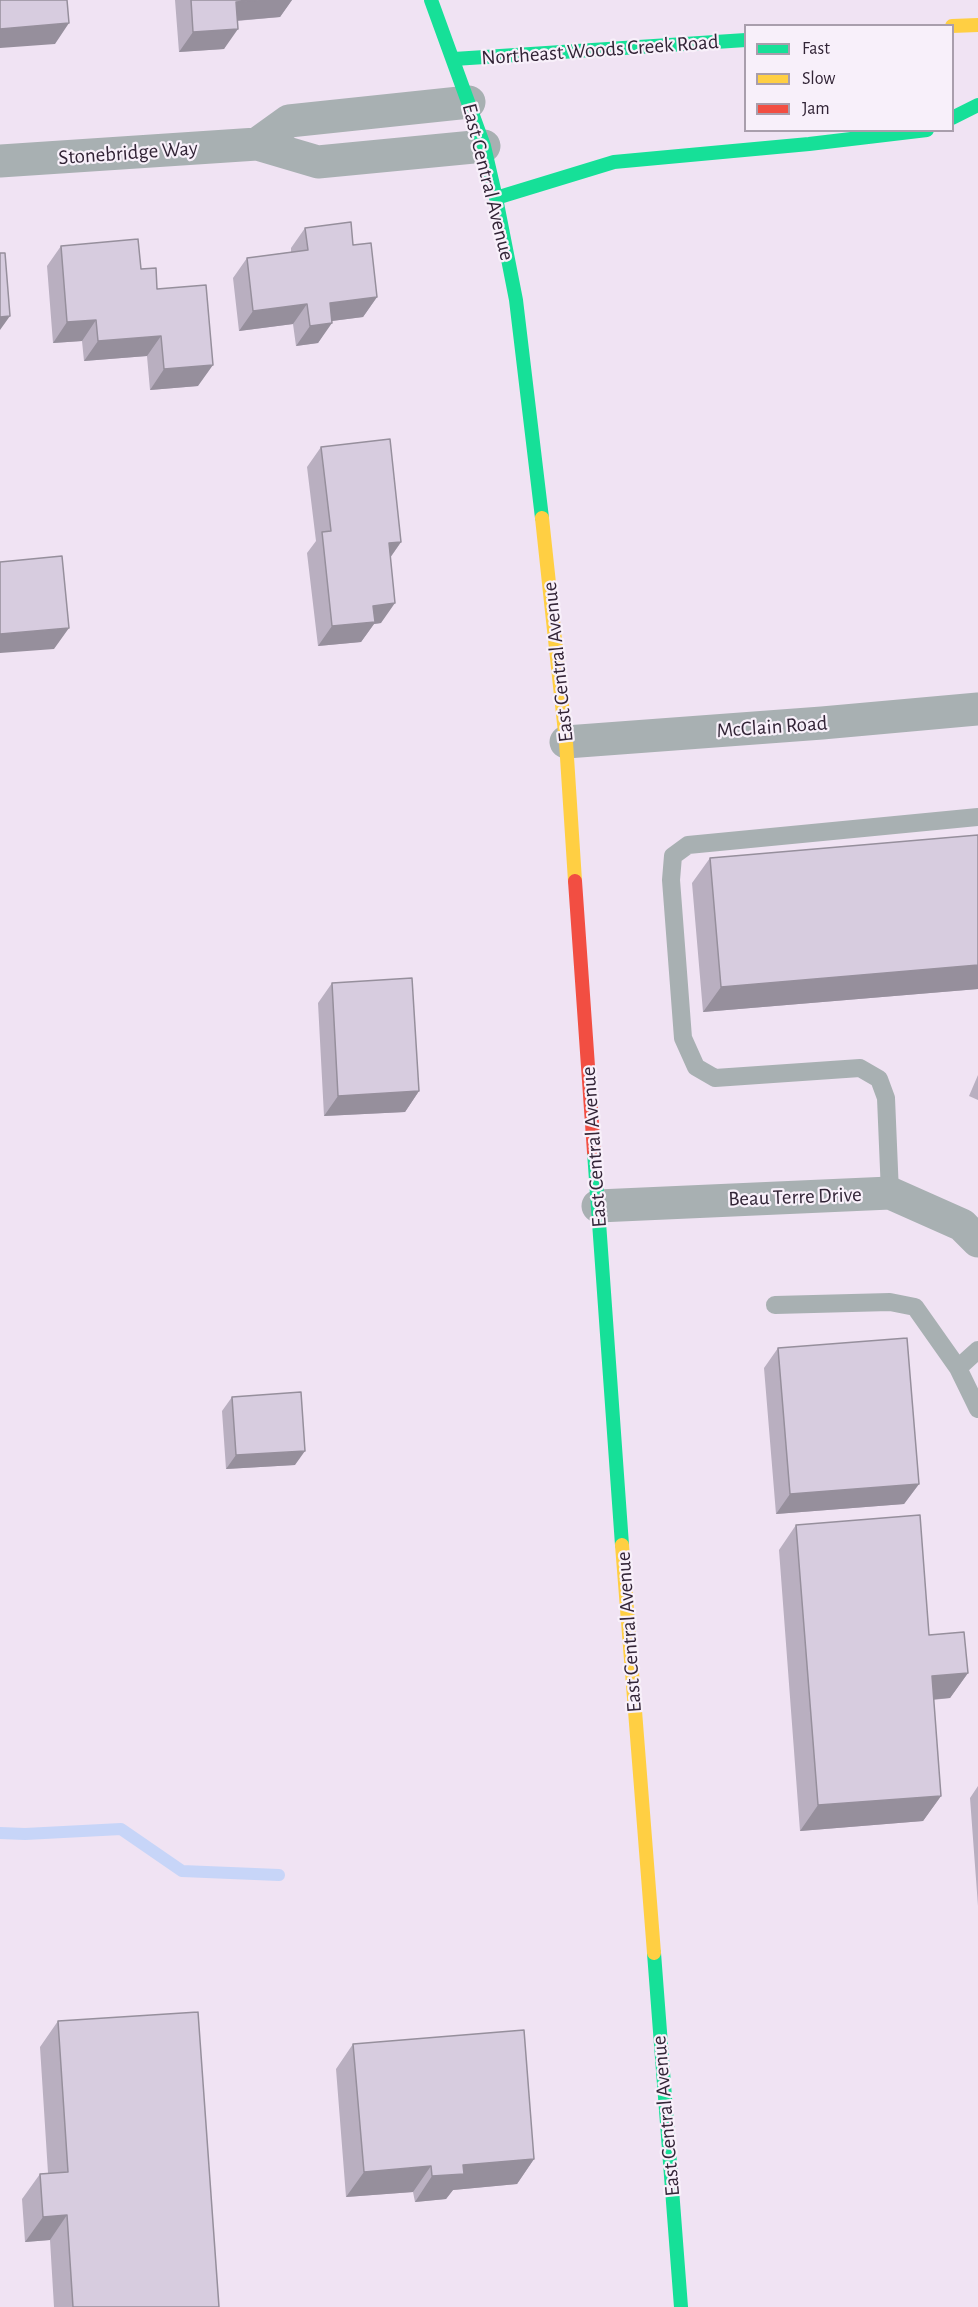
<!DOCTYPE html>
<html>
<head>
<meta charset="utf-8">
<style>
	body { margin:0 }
	#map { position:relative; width:978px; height:2307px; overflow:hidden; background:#f0e3f3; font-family:"Alegreya Sans",sans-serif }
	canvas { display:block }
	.legend { position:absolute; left:744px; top:24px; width:210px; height:108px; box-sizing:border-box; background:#f8f0fa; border:2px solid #a99eac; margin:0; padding:8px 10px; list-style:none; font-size:18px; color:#322436 }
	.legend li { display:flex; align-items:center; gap:12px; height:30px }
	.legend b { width:30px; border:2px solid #a99eac }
</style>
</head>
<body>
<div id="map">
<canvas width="978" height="2307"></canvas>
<ul class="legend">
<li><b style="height:8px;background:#16e098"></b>Fast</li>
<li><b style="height:8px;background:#ffcf43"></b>Slow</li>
<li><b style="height:8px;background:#f24e42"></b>Jam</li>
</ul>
</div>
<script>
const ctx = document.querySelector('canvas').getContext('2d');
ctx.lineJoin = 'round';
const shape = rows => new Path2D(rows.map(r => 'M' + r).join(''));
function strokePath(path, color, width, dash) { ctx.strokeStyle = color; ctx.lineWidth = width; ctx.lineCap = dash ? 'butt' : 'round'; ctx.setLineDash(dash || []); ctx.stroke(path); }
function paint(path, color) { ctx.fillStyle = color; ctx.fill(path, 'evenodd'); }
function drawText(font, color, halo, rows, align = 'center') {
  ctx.font = font + ' "Alegreya Sans",sans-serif'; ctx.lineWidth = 4.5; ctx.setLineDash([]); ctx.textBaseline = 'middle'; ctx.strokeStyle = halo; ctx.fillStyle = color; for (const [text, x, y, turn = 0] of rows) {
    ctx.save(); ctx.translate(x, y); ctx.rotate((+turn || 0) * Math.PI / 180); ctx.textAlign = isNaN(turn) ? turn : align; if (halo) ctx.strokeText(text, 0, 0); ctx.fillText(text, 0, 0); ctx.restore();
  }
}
const stream = shape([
	[0,1833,25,1834,121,1829,182,1871,279,1875]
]);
const lane = shape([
	[890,1193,886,1098,879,1079,860,1068,715,1078,696,1067,683,1038,671,880,673,856,688,845,978,817],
	[775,1305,890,1302,915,1307,958,1368,978,1409],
	[958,1368,978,1350]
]);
const street = shape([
	[257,144,289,121,469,102],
	[0,161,257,144,318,162,484,146],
	[566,742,822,723,978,709],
	[598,1206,890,1193,962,1225,978,1241]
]);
const fast = shape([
	[431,0,484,146,496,198,516,300,542,518],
	[454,59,746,40],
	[952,118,978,105],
	[496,198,614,162,809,144,927,130],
	[594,1152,622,1545],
	[654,1953,681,2307]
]);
const slow = shape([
	[952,26,978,25],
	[542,518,566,742,575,881],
	[622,1545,654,1953]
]);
const jam = shape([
	[575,881,594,1152]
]);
const wall = shape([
	[175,0,292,0,280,17,237,21,224,49,179,52],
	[305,228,353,245,377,297,363,317,332,321,318,343,296,346,293,324,239,331,233,278,247,258,291,252,291,248],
	[61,246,141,269,157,289,198,386,150,390,147,356,84,361,82,341,53,343,47,266],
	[321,447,401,542,390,558,381,623,374,624,361,642,318,646,307,553,316,541,307,467],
	[978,835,978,989,703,1012,692,883,710,858],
	[332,983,419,1091,405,1112,324,1116,318,1003],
	[978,1075,978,1100,969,1096],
	[778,1348,919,1484,904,1504,776,1514,764,1368],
	[232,1397,295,1465,226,1469,222,1411],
	[796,1525,929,1635,968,1673,950,1698,933,1700,941,1796,923,1821,800,1831,779,1550],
	[978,1786,978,1906,970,1798],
	[58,2021,219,2307,54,2307,50,2240,25,2242,22,2199,40,2174,48,2173,40,2047],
	[353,2044,534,2159,517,2184,453,2190,446,2199,415,2202,413,2192,346,2197,336,2069]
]);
const shadedWall = shape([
	[259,0,292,0,280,17,221,22,236,2],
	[69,23,55,44,0,48,0,29],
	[238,29,224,49,179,52,193,32],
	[377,297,363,317,316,323,330,303],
	[307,304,293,324,239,331,253,311],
	[10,316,0,330,0,317],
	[96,320,82,341,53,343,67,322],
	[332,323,318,343,296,346,310,326],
	[161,336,147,356,84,361,98,341],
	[213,365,198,386,150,390,164,369],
	[401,542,387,562,389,543],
	[395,603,381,623,374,624,361,642,318,646,332,626,373,606],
	[69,628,54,649,0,653,0,634],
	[978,965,978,989,703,1012,721,987],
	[419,1091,405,1112,324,1116,338,1096],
	[305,1451,295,1465,226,1469,236,1455],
	[919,1484,904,1504,776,1514,790,1494],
	[968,1673,950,1698,914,1701,932,1676],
	[941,1796,923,1821,800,1831,818,1805],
	[534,2159,517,2184,453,2190,446,2199,415,2202,432,2176,463,2165],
	[431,2166,413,2192,346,2197,364,2172],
	[67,2215,50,2240,25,2242,43,2217]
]);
const building = shape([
	[0,0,67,0,69,23,0,29,0,0],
	[191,0,259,0,236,2,238,29,193,32,191,0],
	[351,222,353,245,371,243,377,297,330,303,332,323,310,326,307,304,253,311,247,258,308,250,305,228,351,222],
	[138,239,141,269,156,268,157,289,206,285,213,365,164,369,161,336,98,341,96,320,67,322,61,246,138,239],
	[0,253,5,253,10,316,0,317,0,253],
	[390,439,401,542,389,543,395,603,373,606,375,622,332,626,322,532,331,531,321,447,390,439],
	[62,556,69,628,0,634,0,562,62,556],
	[978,835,978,965,721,987,710,858,978,835],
	[412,978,419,1091,338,1096,332,983,412,978],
	[907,1338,919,1484,790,1494,778,1348,907,1338],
	[301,1392,305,1451,236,1455,232,1397,301,1392],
	[920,1515,929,1635,964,1632,968,1673,932,1676,941,1796,818,1805,796,1525,920,1515],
	[198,2012,219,2307,73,2307,67,2215,43,2217,40,2174,68,2172,58,2021,198,2012],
	[524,2030,534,2159,463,2165,464,2174,432,2176,431,2166,364,2172,353,2044,524,2030]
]);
const streetNames = [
	["Northeast Woods Creek Road",600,50,-4],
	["Stonebridge Way",128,153,-4],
	["East Central Avenue",488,182,76],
	["East Central Avenue",558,662,-96],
	["McClain Road",772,727,-4],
	["East Central Avenue",594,1147,-94],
	["Beau Terre Drive",795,1197,-2],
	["East Central Avenue",629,1632,-94],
	["East Central Avenue",666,2116,-95]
];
strokePath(stream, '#c7d5f8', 12);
strokePath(lane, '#a8b0b2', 18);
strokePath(street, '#a8b0b2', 33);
strokePath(fast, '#16e098', 14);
strokePath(slow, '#ffcf43', 14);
strokePath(jam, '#f24e42', 14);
paint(wall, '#b9afc0');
paint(shadedWall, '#968f9c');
paint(building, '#d7ccdf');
strokePath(building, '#968f9c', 1.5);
drawText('21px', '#322436', '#f8f0fa', streetNames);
</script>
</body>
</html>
